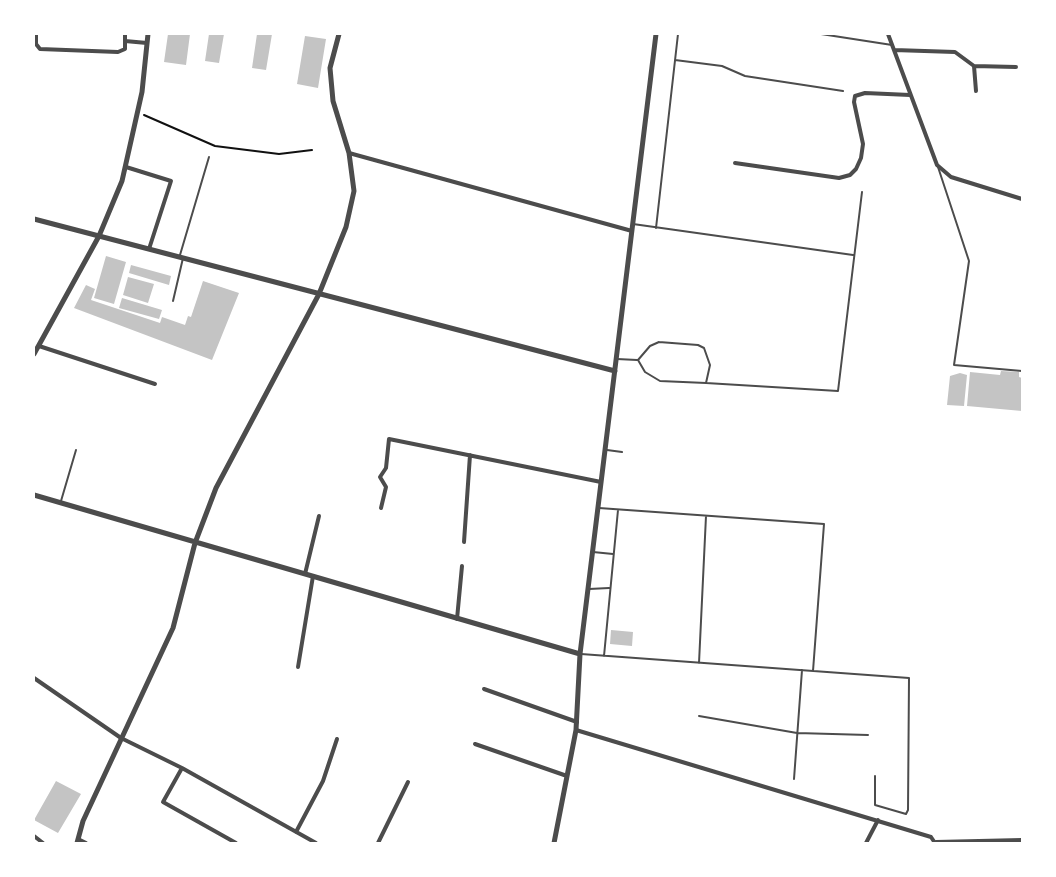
<!DOCTYPE html>
<html>
<head>
<meta charset="utf-8">
<style>
	body { margin:0 }
	#map { position:relative; width:1056px; height:877px; overflow:hidden; background:#fff; font-family:"Playfair Display",serif }
	canvas { display:block }
	.frame { position:absolute; inset:0; border:35px solid #fff; pointer-events:none }
</style>
</head>
<body>
<div id="map">
<canvas width="1056" height="877"></canvas>
<div class="frame"></div>
</div>
<script>
const ctx = document.querySelector('canvas').getContext('2d');
ctx.lineJoin = 'round';
function paint(path, color) { ctx.fillStyle = color; ctx.fill(path, 'evenodd'); }
const shape = rows => new Path2D(rows.map(r => 'M' + r).join(''));
function strokePath(path, color, width, dash) { ctx.strokeStyle = color; ctx.lineWidth = width; ctx.lineCap = dash ? 'butt' : 'round'; ctx.setLineDash(dash || []); ctx.stroke(path); }
const building = shape([
	[168,34,190,34,186,65,164,62],
	[209,34,224,34,219,63,205,61],
	[257,34,272,34,266,70,252,68],
	[305,36,326,39,318,88,297,84],
	[106,256,126,262,114,304,94,298],
	[131,265,171,276,169,285,129,273],
	[128,277,154,284,148,303,123,295],
	[203,281,239,293,212,360,74,308,86,285,95,289,91,300,160,323,162,317,185,325,188,316,191,317],
	[122,298,162,310,159,319,119,308],
	[1001,371,1019,372,1019,377,1022,378,1022,411,967,406,970,372,1000,375],
	[960,373,967,375,964,406,947,405,950,376],
	[611,630,633,632,632,646,610,644],
	[56,781,81,794,58,833,34,820]
]);
const path = shape([
	[144,115,215,146,279,154,312,150]
]);
const service = shape([
	[821,34,892,45],
	[675,60,722,66,745,76,843,91],
	[938,167,969,261,954,365,1022,371],
	[633,224,853,255],
	[656,228,678,34],
	[180,255,209,157],
	[173,301,183,258],
	[659,342,698,345,704,348,710,365,706,383,660,381,645,372,638,360,650,346,659,342],
	[617,359,637,360],
	[706,383,838,391,862,192],
	[607,450,622,452],
	[61,501,76,450],
	[599,508,824,524,813,671],
	[593,552,613,554],
	[589,589,609,588],
	[581,654,909,678,908,810,906,814,875,805,875,776],
	[604,656,618,510],
	[699,663,706,516],
	[699,716,797,733,868,735],
	[794,779,802,670]
]);
const minor = shape([
	[36,34,36,44,40,49,118,52,125,49,125,34],
	[888,34,937,165,951,177,1022,199],
	[125,41,147,43],
	[894,50,955,52,974,66,1016,67],
	[974,66,976,91],
	[349,153,632,231],
	[735,163,839,178,850,175,856,169,861,158,863,144,854,102,855,96,865,93,910,95],
	[126,167,171,181,149,249],
	[39,346,155,384],
	[381,508,386,487,380,477,386,468,389,439,601,482],
	[464,542,470,455],
	[305,574,319,516],
	[457,619,462,566],
	[298,667,313,576],
	[34,678,121,738,182,768,316,843],
	[484,689,577,722],
	[576,730,931,837,935,843],
	[475,744,567,776],
	[182,768,163,802,236,843],
	[296,832,323,781,337,739],
	[34,836,43,843],
	[78,839,86,843],
	[936,842,1022,840],
	[378,843,408,782],
	[866,843,878,820]
]);
const tertiary = shape([
	[34,219,615,371],
	[34,354,99,236,122,181,142,92,148,34],
	[34,495,580,654],
	[77,843,83,821,173,628,195,543,216,488,319,294,346,227,354,191,349,153,333,101,330,68,339,34],
	[554,843,576,730,580,654,656,34]
]);
paint(building, '#c4c4c4');
strokePath(path, '#111', 2);
strokePath(service, '#4c4c4c', 2);
strokePath(minor, '#4c4c4c', 4);
strokePath(tertiary, '#4c4c4c', 5);
</script>
</body>
</html>
